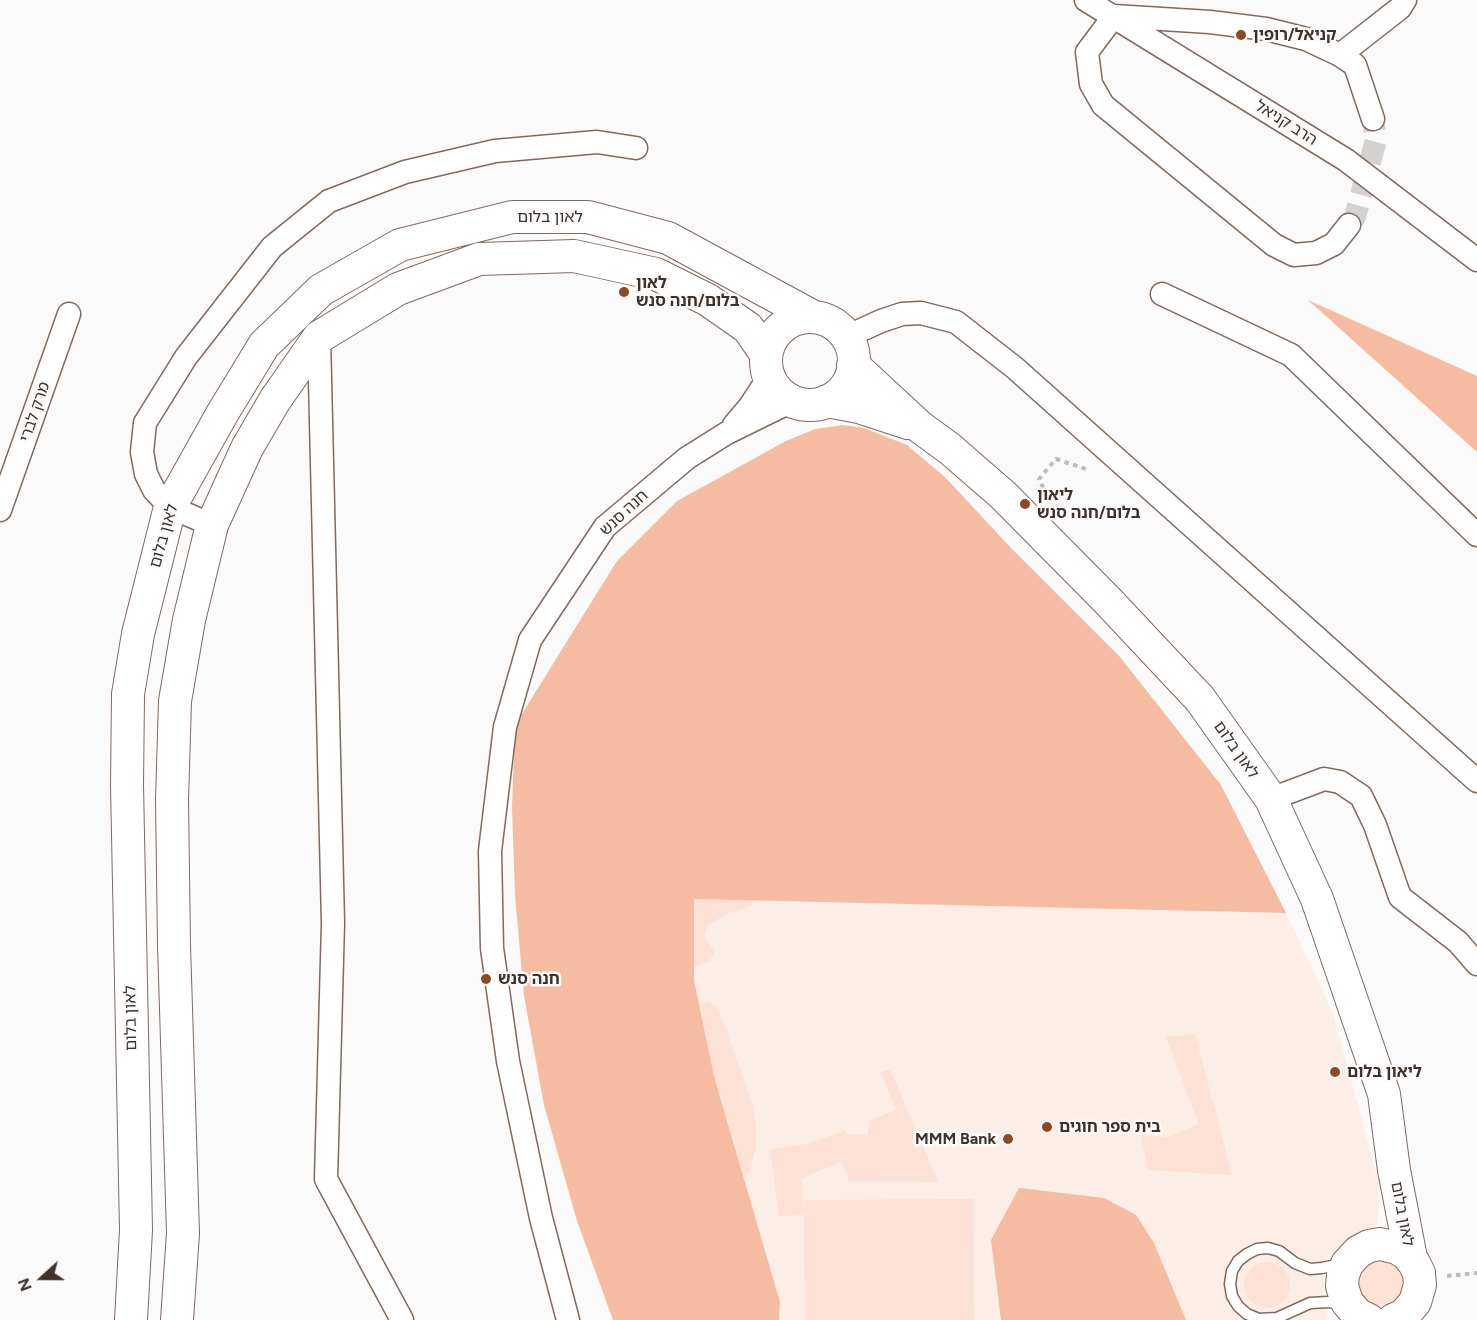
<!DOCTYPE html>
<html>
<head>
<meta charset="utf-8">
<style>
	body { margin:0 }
	#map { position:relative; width:1477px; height:1320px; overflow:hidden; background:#fafafa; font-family:Figtree,sans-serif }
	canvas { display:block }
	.north { position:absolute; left:12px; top:1248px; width:60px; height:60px; -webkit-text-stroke:4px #fafafa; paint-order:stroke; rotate:249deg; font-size:16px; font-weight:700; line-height:24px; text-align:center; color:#3d322c }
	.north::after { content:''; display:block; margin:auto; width:21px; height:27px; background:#3d322c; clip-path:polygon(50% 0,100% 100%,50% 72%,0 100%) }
</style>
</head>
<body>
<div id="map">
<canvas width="1477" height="1320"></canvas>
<div class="north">N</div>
</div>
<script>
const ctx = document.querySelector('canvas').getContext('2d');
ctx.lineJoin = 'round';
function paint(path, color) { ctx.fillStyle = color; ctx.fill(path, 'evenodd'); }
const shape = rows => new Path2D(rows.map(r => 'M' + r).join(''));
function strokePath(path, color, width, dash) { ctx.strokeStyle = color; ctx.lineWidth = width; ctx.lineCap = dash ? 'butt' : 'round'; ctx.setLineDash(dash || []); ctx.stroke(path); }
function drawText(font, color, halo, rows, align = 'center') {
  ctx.font = font + ' Figtree,"Noto Sans Hebrew",sans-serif'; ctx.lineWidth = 5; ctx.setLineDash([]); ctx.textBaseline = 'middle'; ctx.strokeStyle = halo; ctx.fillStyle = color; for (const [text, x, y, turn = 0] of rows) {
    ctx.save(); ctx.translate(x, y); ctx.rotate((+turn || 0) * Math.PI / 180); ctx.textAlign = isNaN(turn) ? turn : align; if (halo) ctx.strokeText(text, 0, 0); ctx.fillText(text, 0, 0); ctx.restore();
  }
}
const built = shape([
	[694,899,1286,913,1333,1013,1378,1180,1379,1206,1376,1228,1363,1248,1349,1259,1322,1264,1328,1320,1186,1320,1154,1243,999,1299,1001,1320,779,1320,780,1302,714,1076,694,980]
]);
const green = shape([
	[694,899,753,900,752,906,728,913,707,926,704,936,715,953,708,962,694,967],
	[708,1002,718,1008,723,1021,753,1106,756,1127,756,1147,750,1171,745,1178,714,1076,700,1005],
	[1195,1034,1232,1175,1148,1170,1141,1135,1167,1137,1199,1124,1166,1037],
	[890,1069,938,1182,849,1181,842,1161,802,1178,803,1211,804,1200,973,1199,974,1320,805,1320,804,1215,779,1216,770,1150,810,1143,846,1130,846,1134,868,1135,869,1121,896,1110,881,1072],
	'1359 1284a22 22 0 1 1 44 0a22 22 0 1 1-44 0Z',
	'1244 1285a23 23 0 1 1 46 0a23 23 0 1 1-46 0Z'
]);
const forest = shape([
	[1308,300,1477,376,1477,452],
	[842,425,864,428,907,445,945,477,1011,548,1120,657,1221,785,1286,913,694,899,694,980,714,1076,780,1302,779,1320,613,1320,577,1221,544,1105,524,996,515,895,512,807,515,725,617,561,677,501,786,441,815,429],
	[1019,1188,1104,1198,1136,1215,1154,1243,1186,1320,1001,1320,991,1240]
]);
const streetTunnel = shape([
	[1349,225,1355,217,1376,140,1373,119]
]);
const path = shape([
	[1047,496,1039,479,1056,459,1089,470],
	[1447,1276,1477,1273]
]);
const lane = shape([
	[1342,1264,1322,1268,1310,1269,1295,1263,1279,1251,1268,1248,1257,1249,1247,1254,1238,1261,1232,1271,1230,1284,1232,1296,1238,1306,1247,1314,1259,1319,1277,1318,1310,1303,1329,1302,1344,1305]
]);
const street = shape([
	[1086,0,1346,160,1477,260],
	[1340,55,1400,8,1405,0],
	[1349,225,1334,244,1316,253,1294,255,1274,245,1103,105,1091,84,1087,52,1114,16,1210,22,1266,29,1306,39,1340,55,1355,65,1373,119],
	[1162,294,1291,355,1477,535],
	[319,337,333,923,326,1179,402,1320],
	[846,337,881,321,902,314,921,313,956,322,1015,368,1477,781],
	[734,425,750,406,769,377],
	[0,510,69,314],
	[212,525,170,507,154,490,146,474,142,452,145,423,186,357,272,247,329,201,405,172,495,151,597,142,636,148],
	[1271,799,1324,779,1340,782,1361,796,1375,825,1400,897,1458,942,1477,964],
	[568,1320,541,1218,508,1061,492,948,490,851,505,727,530,640,605,527,687,458,727,433,792,401]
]);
const secondary = shape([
	'766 361a44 44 0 1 1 88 0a44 44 0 1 1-88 0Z',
	[853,365,920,427,950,449,1003,495,1108,601,1200,699,1271,799,1317,899,1384,1094,1394,1170,1411,1258],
	[827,401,859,407,908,423],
	[131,1320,136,1230,127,785,128,694,138,634,170,507,222,414,264,345,321,290,400,245,512,217,588,217,668,238,812,316],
	[177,1320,183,1233,174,945,172,800,175,701,189,620,212,525,247,448,275,400,319,337,398,289,479,259,574,256,656,274,708,300,748,328,766,354],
	[1369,1320,1357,1314,1347,1302,1342,1286,1343,1275,1347,1264,1358,1252,1369,1246,1380,1244,1397,1248,1407,1254,1414,1263,1419,1273,1420,1285,1415,1302,1404,1315,1393,1320]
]);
const markers = [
	[1241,35,6,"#8f4922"],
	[624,292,6,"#8f4922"],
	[1025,504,6,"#8f4922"],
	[486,979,6,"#8f4922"],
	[1335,1072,6,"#8f4922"],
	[1047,1127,6,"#8f4922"],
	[1008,1139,6,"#8f4922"]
];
const poiNames = [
	["קניאל/רופין",1253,35],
	["לאון",636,283],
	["בלום/חנה סנש",636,301],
	["ליאון",1037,495],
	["בלום/חנה סנש",1037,513],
	["חנה סנש",498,979],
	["ליאון בלום",1347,1072],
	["בית ספר חוגים",1059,1127],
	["MMM Bank",996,1139,"right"]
];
const streetNames = [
	["הרב קניאל",1286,123,32],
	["לאון בלום",550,217],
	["מרק לברי",35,412,-71],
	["חנה סנש",624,513,-43],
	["לאון בלום",164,536,-74],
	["לאון בלום",1236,750,55],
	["לאון בלום",131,1018,-91],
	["לאון בלום",1402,1214,79]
];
paint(built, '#fcede6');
paint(green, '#fce1d4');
paint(forest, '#f6bca1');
strokePath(streetTunnel, '#d4d2d1', 22, [22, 11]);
strokePath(lane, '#83695c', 13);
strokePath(street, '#83695c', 25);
strokePath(secondary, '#83695c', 34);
strokePath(path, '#bfbcba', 4, [4.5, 4.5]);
strokePath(lane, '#fff', 10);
strokePath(street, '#fff', 22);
strokePath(secondary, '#fff', 32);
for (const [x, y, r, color] of markers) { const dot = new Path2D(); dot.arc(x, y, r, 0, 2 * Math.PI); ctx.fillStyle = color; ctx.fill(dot); strokePath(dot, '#fafafa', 2); }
drawText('bold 16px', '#3d322c', '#fafafa', poiNames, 'left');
drawText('16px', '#3d322c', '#fafafa', streetNames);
</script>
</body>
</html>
